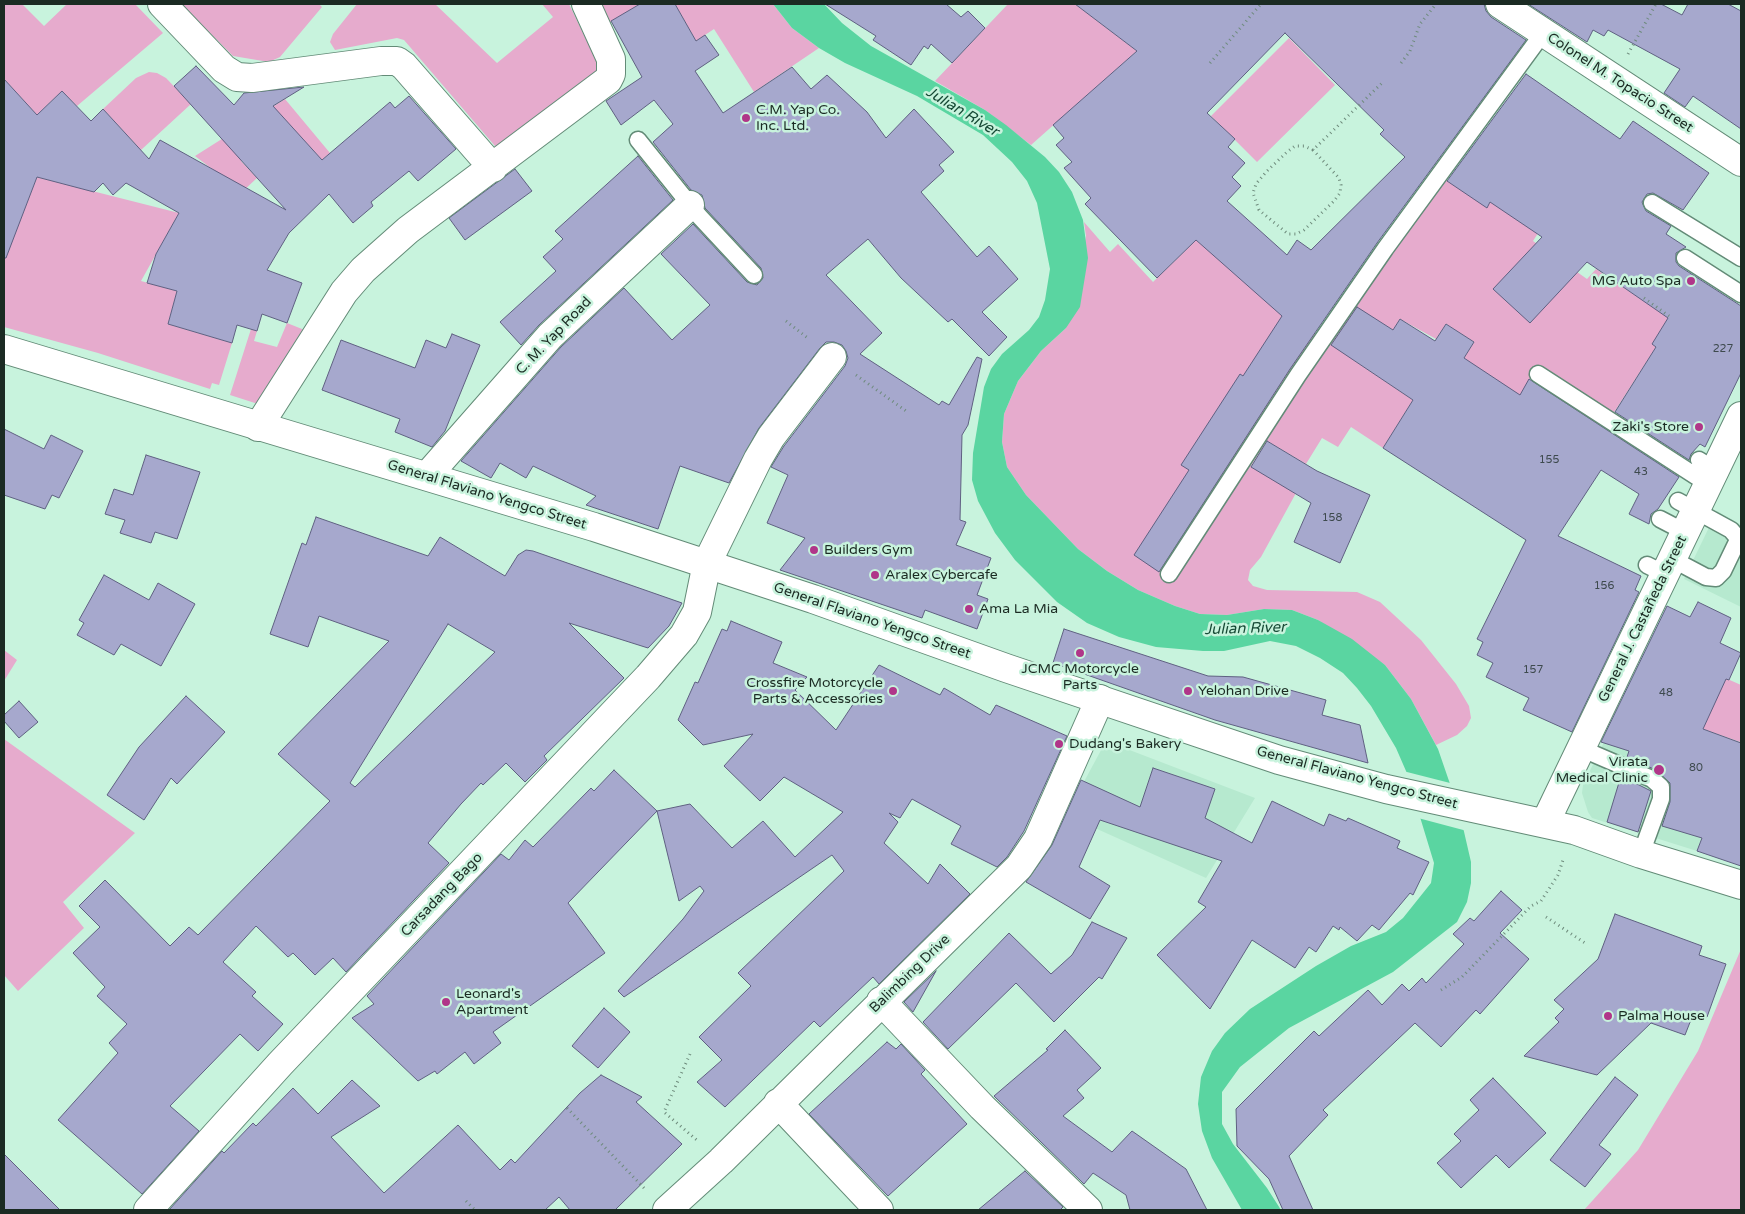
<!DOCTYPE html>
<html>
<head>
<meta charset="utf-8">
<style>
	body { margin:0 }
	#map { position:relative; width:1745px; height:1214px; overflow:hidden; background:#c8f3dd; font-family:"Varela Round",sans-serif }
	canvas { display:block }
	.frame { position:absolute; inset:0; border:5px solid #1b2b23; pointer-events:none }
</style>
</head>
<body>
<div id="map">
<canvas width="1745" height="1214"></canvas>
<div class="frame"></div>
</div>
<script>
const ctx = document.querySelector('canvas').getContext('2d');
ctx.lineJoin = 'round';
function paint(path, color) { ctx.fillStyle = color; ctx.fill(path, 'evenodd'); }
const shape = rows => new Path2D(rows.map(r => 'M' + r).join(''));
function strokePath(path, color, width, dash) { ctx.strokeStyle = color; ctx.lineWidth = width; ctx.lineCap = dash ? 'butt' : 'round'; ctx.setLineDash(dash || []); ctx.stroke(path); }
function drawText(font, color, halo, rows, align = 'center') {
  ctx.font = font + ' "Varela Round",sans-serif'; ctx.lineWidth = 5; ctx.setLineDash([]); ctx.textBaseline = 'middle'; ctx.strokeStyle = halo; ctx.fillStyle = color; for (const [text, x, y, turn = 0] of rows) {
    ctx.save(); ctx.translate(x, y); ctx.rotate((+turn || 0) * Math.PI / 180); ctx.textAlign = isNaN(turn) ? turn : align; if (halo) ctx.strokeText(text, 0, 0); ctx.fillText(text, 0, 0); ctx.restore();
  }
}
const built = shape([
	[1717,511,1741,525,1741,607,1684,579],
	[1624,701,1740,742,1697,851,1592,818,1588,812,1582,793,1583,785],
	[1106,741,1255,798,1206,878,1066,815]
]);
const green = shape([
	[4,4,22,4,44,26,67,4,135,4,163,33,77,106,62,91,37,115,4,79],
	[181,4,319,4,322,7,280,57,269,62,233,56],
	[357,4,435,4,497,63,553,17,542,4,569,4,598,64,598,73,503,145,495,146,404,40,397,38,335,50,330,42,333,34],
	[600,4,640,4,609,23],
	[675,4,773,4,792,28,819,48,754,92,714,29,696,41],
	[1008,4,1075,4,1137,51,1031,145,985,110,935,81],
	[1289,38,1335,85,1257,162,1211,116],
	[149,72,157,73,166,78,191,104,141,150,103,109,136,78],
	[285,99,330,153,322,160,285,120,241,161,257,178,242,192,195,156],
	[1435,172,1487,207,1490,202,1544,224,1533,241,1587,279,1596,269,1635,295,1655,266,1686,288,1653,344,1656,347,1613,414,1538,366,1511,412,1464,358,1474,342,1446,324,1436,339,1400,319,1393,330,1377,320,1352,359,1413,400,1383,448,1351,427,1338,447,1322,438,1306,464,1267,441,1251,466,1296,493,1261,557,1250,570,1248,580,1253,586,1267,590,1357,592,1380,602,1421,640,1456,684,1469,706,1471,718,1467,726,1457,735,1436,745,1411,699,1385,665,1318,620,1292,610,1264,609,1227,615,1200,614,1175,606,1138,590,1107,571,1078,549,1026,495,1007,467,1002,442,1004,414,1018,381,1041,351,1066,328,1086,236,1084,222,1110,252,1118,244,1153,282,1196,240,1284,313,1318,336],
	[37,177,179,213,141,281,177,291,168,324,232,343,219,385,212,383,210,389,98,353,4,327,4,214,20,220],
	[287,323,307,331,258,404,230,395,251,329,257,331,254,341,277,347],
	[4,650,17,660,4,681],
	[1714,673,1741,685,1741,757,1735,755,1740,742,1703,729],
	[4,739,135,833,63,902,84,928,18,991,4,975],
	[1741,949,1741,1210,1584,1210,1638,1150,1698,1051]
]);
const water = shape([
	[773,4,824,4,842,23,871,46,985,110,1006,125,1045,157,1059,172,1072,192,1083,220,1088,258,1080,307,1066,328,1041,351,1018,381,1004,414,1002,442,1007,467,1026,495,1078,549,1107,571,1138,590,1175,606,1200,614,1227,615,1264,609,1292,610,1318,620,1352,639,1385,665,1411,699,1438,749,1459,810,1471,862,1471,883,1467,902,1457,922,1393,972,1289,1028,1240,1067,1222,1092,1222,1124,1233,1144,1267,1188,1281,1210,1242,1210,1212,1158,1202,1131,1198,1104,1201,1077,1212,1051,1225,1033,1250,1009,1316,966,1351,946,1386,932,1403,918,1431,883,1434,863,1406,771,1396,748,1371,706,1357,688,1343,673,1320,658,1296,646,1270,641,1224,651,1203,651,1156,647,1119,637,1087,623,1057,602,1015,560,995,533,978,501,972,480,973,453,984,387,991,369,1002,354,1029,330,1039,317,1045,300,1050,269,1037,203,1027,181,1012,162,983,135,917,96,845,63,819,48,792,28]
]);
const pier = shape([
	[1403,771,1454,784,1467,831,1418,818]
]);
const building = shape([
	[640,4,675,4,696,41,705,35,719,55,695,71,723,113,792,67,811,89,827,75,867,112,886,138,914,109,954,152,939,165,944,171,921,192,977,257,989,246,1018,279,982,312,1007,337,989,356,952,319,948,322,901,278,868,239,826,275,882,333,860,354,939,405,942,401,949,405,977,357,982,359,968,425,962,435,960,520,966,522,956,545,991,558,977,595,988,599,977,629,925,610,922,618,780,570,805,538,767,523,788,475,771,467,784,446,845,366,848,358,846,351,842,345,834,342,826,342,820,348,759,428,729,483,680,466,658,529,586,505,596,496,533,466,526,478,500,463,491,478,461,461,561,347,624,288,672,340,710,305,661,254,693,224,747,282,757,285,763,278,761,268,705,208,702,195,691,190,653,142,673,124,654,100,621,125,606,101,642,77,611,21,640,4],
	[825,4,946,4,961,17,968,11,985,28,952,63,931,44,928,49,924,46,911,65,873,40,876,36,825,4],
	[1075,4,1484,4,1486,11,1491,17,1526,40,1377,243,1290,369,1159,572,1134,555,1189,470,1181,465,1240,374,1243,376,1282,316,1196,240,1157,278,1085,204,1091,198,1064,168,1072,162,1056,145,1064,138,1053,125,1137,51,1075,4],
	[1285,33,1384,130,1380,134,1405,157,1311,250,1297,240,1287,255,1227,201,1241,186,1232,177,1245,163,1228,147,1235,139,1207,113,1285,33],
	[1528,4,1661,4,1682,15,1688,4,1728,4,1741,11,1741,129,1693,96,1685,107,1664,93,1680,69,1608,30,1604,36,1593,30,1587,42,1528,4],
	[196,66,234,105,244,93,304,87,273,106,322,160,390,102,395,108,409,96,456,149,418,181,409,171,371,202,373,206,353,223,329,194,289,233,267,270,302,283,287,323,262,314,257,331,237,325,232,343,168,324,177,291,147,283,156,254,179,213,126,183,113,195,103,183,94,192,37,177,6,258,4,258,4,79,37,115,62,91,91,121,103,109,149,159,160,140,286,210,174,86,196,66],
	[1526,74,1620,139,1633,121,1709,173,1683,210,1653,193,1647,194,1642,202,1646,211,1671,226,1666,234,1686,247,1676,253,1676,262,1679,266,1741,306,1741,373,1705,447,1700,444,1691,454,1689,460,1615,412,1656,347,1652,344,1668,318,1587,262,1530,323,1493,289,1542,237,1490,202,1487,208,1447,181,1526,74],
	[638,156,673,200,539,325,521,345,500,322,556,271,543,257,563,239,555,231,638,156],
	[515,169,532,191,465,240,449,218,515,169],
	[1357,307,1393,330,1400,319,1435,341,1446,324,1474,342,1464,358,1520,395,1529,379,1679,477,1658,509,1651,514,1649,524,1629,514,1639,494,1601,470,1558,536,1641,576,1635,590,1639,592,1572,732,1523,710,1529,698,1486,677,1493,663,1477,655,1483,642,1477,639,1526,540,1383,448,1413,400,1331,345,1357,307],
	[452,334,480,345,445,431,432,447,395,432,400,419,322,390,341,340,415,368,426,340,446,348,452,334],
	[4,429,44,449,51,435,83,451,59,498,52,495,45,509,4,495,4,429],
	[1267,441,1317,471,1370,495,1340,563,1294,542,1311,503,1251,467,1267,441],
	[146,455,200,472,177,539,155,532,151,543,120,533,125,520,105,514,114,489,133,495,146,455],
	[316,517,428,556,440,537,505,576,518,555,526,550,533,551,682,603,669,626,648,648,569,623,624,678,544,756,547,760,525,782,506,763,483,785,481,783,461,804,428,843,449,863,346,972,333,958,315,975,293,953,288,957,256,926,223,962,256,992,252,996,283,1024,258,1051,240,1034,170,1106,199,1131,142,1194,58,1120,118,1053,109,1043,127,1024,97,996,105,987,73,953,100,927,79,906,105,880,170,946,189,927,198,935,330,801,278,754,389,641,319,616,308,647,270,634,302,543,306,545,316,517],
	[448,624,495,652,355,787,350,783,448,624],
	[104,575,149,600,158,583,195,604,161,666,121,644,114,655,77,635,84,623,79,620,104,575],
	[1698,602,1731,618,1720,643,1741,653,1729,680,1726,679,1703,729,1741,743,1741,866,1697,851,1702,838,1662,826,1670,802,1670,783,1656,770,1627,757,1629,751,1601,742,1667,606,1690,617,1698,602],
	[731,621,782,642,773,663,807,677,795,690,836,730,879,665,940,695,944,688,990,715,996,705,1067,736,1024,831,1007,857,997,867,951,844,961,826,912,799,900,818,889,813,898,822,884,843,928,884,940,864,970,894,879,984,873,977,820,1027,814,1021,725,1107,697,1082,722,1060,699,1037,751,986,738,973,844,871,832,855,624,997,618,991,683,919,704,891,700,886,679,901,657,811,690,804,732,848,763,821,795,857,843,812,784,777,760,801,724,766,753,734,703,745,678,720,695,682,698,683,722,629,727,631,731,621],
	[1064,629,1208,676,1243,677,1326,700,1322,715,1360,725,1368,763,1215,720,1053,663,1064,629],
	[186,696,225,732,177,784,171,778,144,820,107,795,139,747,186,696],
	[19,701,38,722,19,738,4,721,4,715,19,701],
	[1153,768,1215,789,1205,818,1252,843,1272,801,1324,826,1329,814,1346,821,1348,818,1400,841,1397,848,1429,862,1413,895,1410,893,1379,930,1372,925,1357,941,1340,927,1339,930,1333,926,1316,952,1309,947,1295,968,1252,940,1210,1009,1157,955,1206,907,1198,902,1222,861,1100,820,1079,867,1110,886,1090,919,1026,882,1052,845,1081,780,1140,807,1153,768],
	[614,770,657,811,568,903,605,953,493,1032,501,1043,474,1064,465,1052,437,1074,435,1071,418,1081,352,1018,374,1004,367,996,501,854,509,860,525,840,533,847,591,788,594,791,614,770],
	[1621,776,1651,791,1638,832,1607,822,1621,776],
	[1501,891,1522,910,1500,933,1529,959,1480,1014,1476,1010,1441,1047,1415,1023,1323,1110,1328,1115,1289,1156,1313,1210,1283,1210,1269,1179,1237,1146,1236,1109,1314,1031,1319,1036,1368,990,1382,1005,1402,984,1409,991,1422,978,1426,983,1464,944,1453,934,1470,918,1474,921,1501,891],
	[1615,914,1702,946,1699,955,1726,964,1707,1017,1694,1012,1685,1035,1651,1023,1597,1075,1524,1056,1559,1022,1555,1018,1564,1009,1554,1000,1598,959,1615,914],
	[1092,922,1127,938,1102,979,1099,977,1054,1022,1016,983,948,1049,923,1022,1009,933,1051,974,1072,955,1092,922],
	[936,971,913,1012,904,1002,936,971],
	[604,1008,630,1032,598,1068,572,1046,604,1008],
	[1065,1030,1101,1068,1077,1090,1084,1098,1063,1116,1112,1152,1132,1131,1186,1169,1207,1210,1130,1210,1126,1195,1093,1173,1084,1184,994,1096,1048,1050,1046,1049,1065,1030],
	[887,1042,896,1049,901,1044,925,1070,921,1074,967,1124,888,1196,809,1114,887,1042],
	[601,1075,642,1097,636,1102,682,1144,615,1210,570,1210,559,1197,545,1210,169,1210,222,1151,224,1153,253,1123,256,1126,293,1088,318,1114,352,1080,380,1106,331,1137,384,1193,458,1125,500,1170,511,1159,515,1163,580,1093,601,1075],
	[1615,1077,1638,1095,1599,1145,1611,1154,1585,1187,1550,1160,1615,1077],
	[1493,1078,1546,1133,1509,1168,1496,1155,1461,1188,1437,1163,1461,1141,1454,1134,1479,1110,1470,1100,1493,1078],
	[4,1154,60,1210,4,1210,4,1154],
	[1025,1171,1063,1207,1060,1210,978,1210,1025,1171]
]);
const path = shape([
	[1628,54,1656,4],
	[1210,63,1261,4],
	[1401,63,1410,51,1420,24,1436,4],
	[1313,150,1304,146,1295,146,1287,152,1266,172,1256,184,1253,193,1259,210,1288,234,1296,234,1304,230,1334,201,1340,193,1341,185,1339,178,1313,150,1382,83],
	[1644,298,1669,316],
	[786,321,809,339],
	[856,375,906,411],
	[1546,917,1585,943],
	[1441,990,1462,977,1531,906,1541,901,1558,875,1564,857],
	[690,1054,664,1112,698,1141],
	[567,1108,645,1189],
	[466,1201,475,1210]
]);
const service = shape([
	[638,140,699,216,754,275],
	[1652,203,1741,258],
	[1685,258,1741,294],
	[1538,374,1708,484],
	[1699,460,1715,470],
	[1660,519,1685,532],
	[1672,559,1706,577,1716,578,1723,571,1737,542,1737,537,1731,530,1678,501],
	[1647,565,1665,574],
	[1169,574,1298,375,1385,249,1543,33],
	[1580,748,1652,779,1661,787,1661,799,1641,854]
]);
const minor = shape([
	[162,4,224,69,237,77,252,78,381,61,397,61,404,66,493,168],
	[1500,4,1741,162],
	[258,427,344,292,363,270,408,230,608,80,611,74,611,59,586,4],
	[427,476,550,336,690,205],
	[707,563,758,459,771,437,832,357],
	[881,1001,982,1107,1088,1210],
	[778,1103,879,1210],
	[667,1210,721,1161,1019,867,1038,839,1100,699]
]);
const tertiary = shape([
	[1545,823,1741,416],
	[148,1210,280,1064,648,677,684,635,697,612,707,563]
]);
const secondary = shape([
	[4,349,594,527,813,599,1006,668,1279,760,1386,789,1574,830,1641,854,1741,885]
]);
const markers = [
	[746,118,5,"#b03689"],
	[1691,281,5,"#b03689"],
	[1699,427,5,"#b03689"],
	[814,550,5,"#b03689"],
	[875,575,5,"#b03689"],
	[969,609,5,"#b03689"],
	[1080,653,5,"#b03689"],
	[893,691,5,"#b03689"],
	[1188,691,5,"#b03689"],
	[1059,744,5,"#b03689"],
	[1659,770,6,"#b03689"],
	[446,1002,5,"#b03689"],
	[1608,1016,5,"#b03689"]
];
const numberNames = [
	["227",1723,349],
	["155",1549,460],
	["43",1641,472],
	["158",1332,518],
	["156",1604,586],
	["157",1533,670],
	["48",1666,693],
	["80",1696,768]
];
const streetNames = [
	["Colonel M. Topacio Street",1620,83,33],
	["C. M. Yap Road",554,336,-46],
	["General Flaviano Yengco Street",487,495,17],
	["General J. Castañeda Street",1643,619,-64],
	["General Flaviano Yengco Street",872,621,19],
	["General Flaviano Yengco Street",1357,778,15],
	["Carsadang Bago",442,895,-46],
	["Balimbing Drive",910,974,-44]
];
const poiNames = [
	["C.M. Yap Co.",756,110],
	["Inc. Ltd.",756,126],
	["MG Auto Spa",1681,281,"right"],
	["Zaki's Store",1689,427,"right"],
	["Builders Gym",824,550],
	["Aralex Cybercafe",885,575],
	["Ama La Mia",979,609],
	["JCMC Motorcycle",1080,669,"center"],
	["Parts",1080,685,"center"],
	["Crossfire Motorcycle",883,683,"right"],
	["Parts & Accessories",883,699,"right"],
	["Yelohan Drive",1198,691],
	["Dudang's Bakery",1069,744],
	["Virata",1648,762,"right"],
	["Medical Clinic",1648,778,"right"],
	["Leonard's",456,994],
	["Apartment",456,1010],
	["Palma House",1618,1016]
];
const waterNames = [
	["Julian River",962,112,31],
	["Julian River",1245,629,-2]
];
paint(built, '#b6e9cf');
paint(green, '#e6abcd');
paint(water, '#5ad5a1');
paint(pier, '#c8f3dd');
paint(building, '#a6a8cd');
strokePath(building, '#5f6081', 1);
strokePath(service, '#638b77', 19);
strokePath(minor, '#638b77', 30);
strokePath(tertiary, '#638b77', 30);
strokePath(secondary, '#638b77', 30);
strokePath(path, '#6e8b7c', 3, [1, 4]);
strokePath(service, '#fff', 16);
strokePath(minor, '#fff', 28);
strokePath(tertiary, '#fff', 28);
strokePath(secondary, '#fff', 28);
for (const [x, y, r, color] of markers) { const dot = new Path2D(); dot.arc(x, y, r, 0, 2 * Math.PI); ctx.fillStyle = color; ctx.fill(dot); strokePath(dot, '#c8f3dd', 2); }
drawText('11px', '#3e4a4e', null, numberNames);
drawText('14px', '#1b2b23', '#c8f3dd', streetNames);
drawText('14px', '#1b2b23', '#c8f3dd', poiNames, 'left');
drawText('italic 15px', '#174a36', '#c8f3dd', waterNames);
</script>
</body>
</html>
